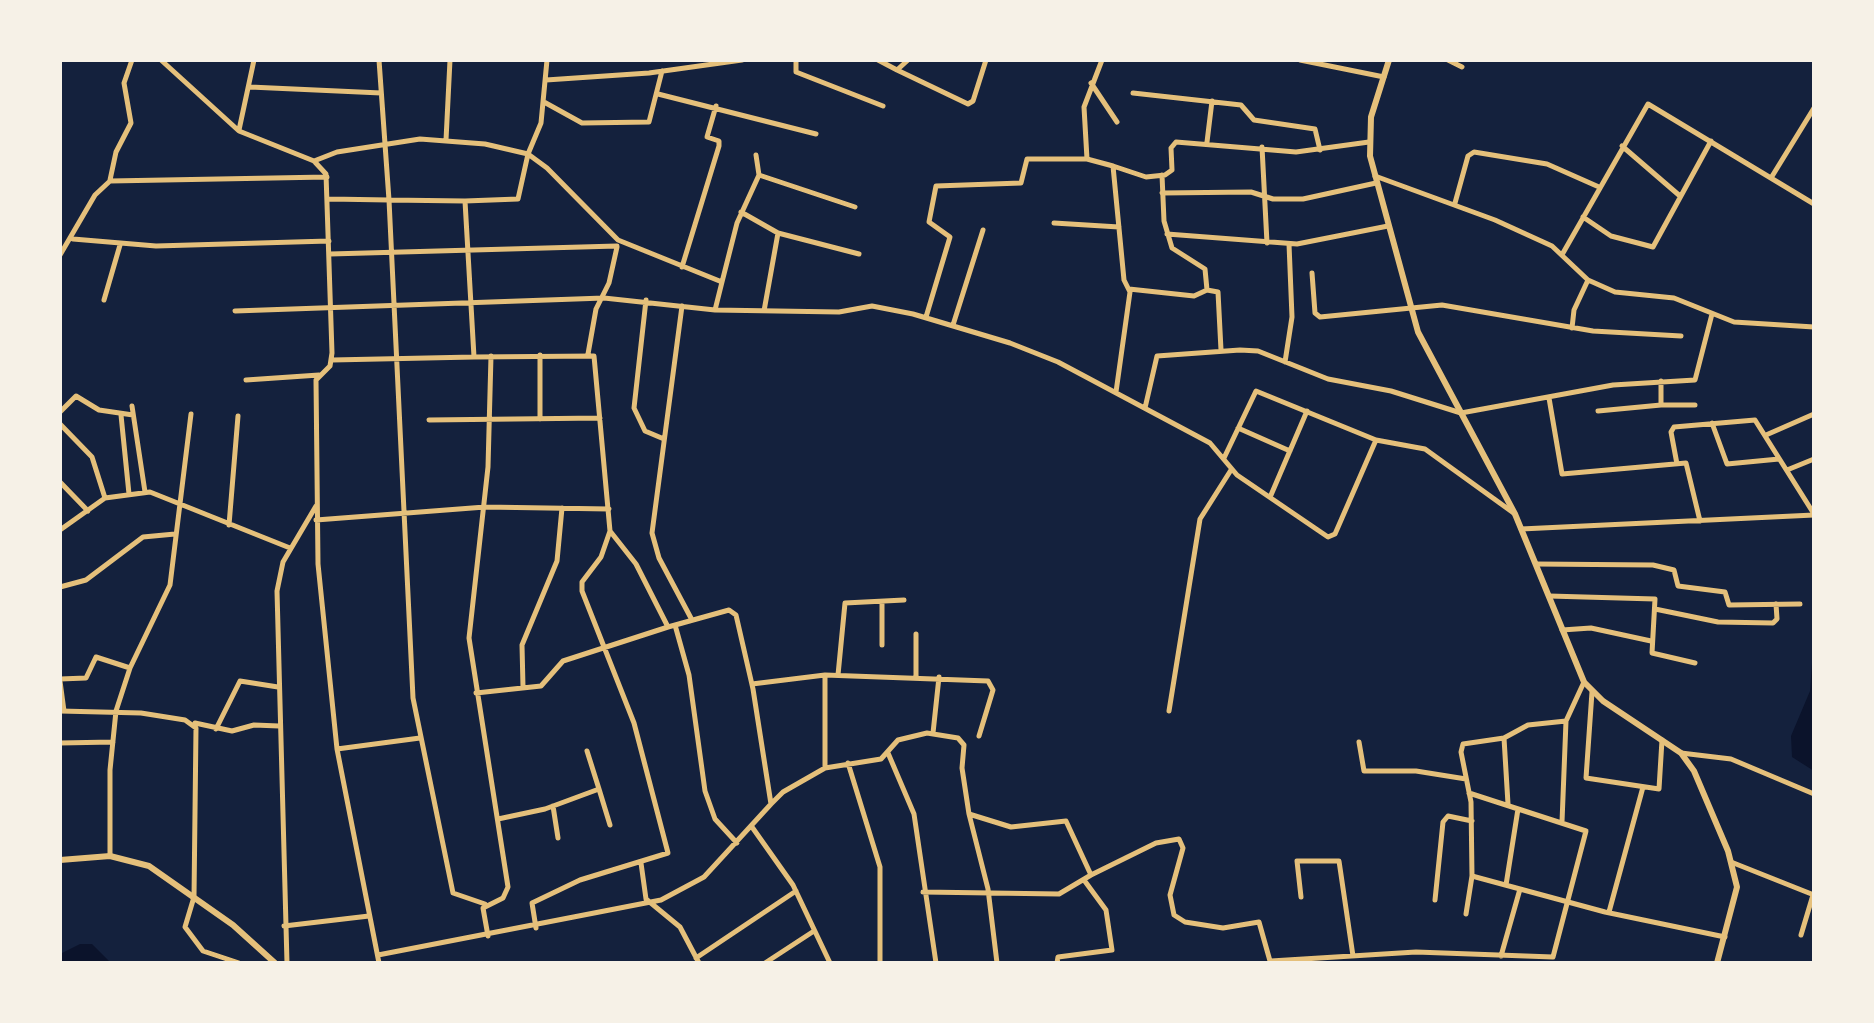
<!DOCTYPE html>
<html>
<head>
<meta charset="utf-8">
<style>
	body { margin:0 }
	#map { position:relative; width:1874px; height:1023px; overflow:hidden; background:#14213d; font-family:Arial,sans-serif }
	canvas { display:block }
	.frame { position:absolute; inset:0; border:62px solid #f6f1e7; pointer-events:none }
</style>
</head>
<body>
<div id="map">
<canvas width="1874" height="1023"></canvas>
<div class="frame"></div>
</div>
<script>
const ctx = document.querySelector('canvas').getContext('2d');
ctx.lineJoin = 'round';
function paint(path, color) { ctx.fillStyle = color; ctx.fill(path, 'evenodd'); }
const shape = rows => new Path2D(rows.map(r => 'M' + r).join(''));
function strokePath(path, color, width, dash) { ctx.strokeStyle = color; ctx.lineWidth = width; ctx.lineCap = dash ? 'butt' : 'round'; ctx.setLineDash(dash || []); ctx.stroke(path); }
const water = shape([
	[1814,635,1814,771,1792,757,1791,736,1810,691],
	[80,944,92,944,111,963,60,963,60,954]
]);
const minor = shape([
	[161,60,239,131,314,161,326,174,332,353,330,366,316,380,318,564,337,749,379,963],
	[796,60,796,72,883,106],
	[878,60,897,70,908,60],
	[1102,60,1084,107,1087,159,1113,166,1124,280,1130,292,1116,392],
	[1300,60,1384,77],
	[1448,60,1462,67],
	[897,70,968,104,973,101,986,60],
	[546,80,649,73,742,60],
	[1091,83,1117,122],
	[250,87,381,93],
	[1133,93,1241,105,1254,120,1315,129,1320,150],
	[658,94,816,134],
	[544,102,582,123,649,122,662,71],
	[239,130,254,60],
	[446,140,450,60],
	[1207,142,1212,101],
	[1622,146,1680,196],
	[1262,147,1267,243],
	[314,161,337,152,420,139,485,144,528,154,547,168,618,240,722,282,715,310,839,312,872,306,913,314,1010,343,1058,362,1210,443,1237,475,1328,537,1335,534,1376,440,1425,449,1515,514],
	[1113,166,1146,177,1165,175,1172,170,1171,148,1176,142,1296,152,1369,142],
	[759,175,855,207],
	[1162,175,1164,221,1172,248,1205,269,1207,290,1218,292,1221,350],
	[1375,176,1495,220,1552,246,1588,280,1615,292,1674,298,1734,322,1814,327],
	[1771,178,1814,108],
	[110,180,116,152,131,123,124,83,132,60],
	[1162,193,1251,192,1273,199,1303,199,1376,183],
	[329,199,389,200,413,698,453,893,485,904],
	[465,201,518,199,528,154,541,123,547,60],
	[1455,203,1468,156,1474,152,1547,164,1599,187],
	[741,212,778,233,859,254],
	[1583,217,1611,236,1653,247,1711,141],
	[1054,223,1119,227],
	[1167,234,1297,244,1388,226],
	[73,239,156,246,329,241],
	[1563,253,1648,104,1814,204],
	[330,254,617,246],
	[60,255,95,195,110,181,327,177],
	[682,267,719,146,719,141,707,137,716,106],
	[1312,273,1315,313,1320,317,1442,305,1593,331,1681,336],
	[722,282,737,223,759,175,756,155],
	[1129,289,1194,296,1207,290],
	[104,300,120,245],
	[646,300,634,408,645,431,664,439],
	[682,306,652,533,659,558,692,620],
	[235,311,604,298,715,310],
	[764,311,778,233],
	[926,317,950,237,929,222,936,186,1021,183,1027,159,1087,159],
	[953,325,983,230],
	[1572,328,1574,310,1588,280],
	[588,354,596,309,609,283,617,247],
	[332,360,474,357],
	[1285,362,1292,317,1289,244],
	[246,380,319,375],
	[1549,398,1562,474,1686,463,1700,521],
	[1661,405,1695,405],
	[132,406,145,492],
	[1145,408,1157,356,1240,350,1258,351,1328,379,1391,391,1461,413,1613,385,1695,380,1712,314],
	[1598,411,1661,405,1661,381],
	[60,412,76,396,99,410,133,415],
	[121,415,129,494],
	[540,419,540,355],
	[429,420,600,418],
	[1712,423,1727,464,1779,459],
	[60,424,92,457,105,498],
	[1238,428,1290,451],
	[1766,435,1814,414],
	[1224,458,1256,391,1376,440],
	[1677,464,1671,432,1674,427,1755,420,1814,514],
	[1787,470,1814,459],
	[60,482,88,511],
	[1271,495,1307,411],
	[316,520,485,507,609,509],
	[229,525,238,416],
	[1521,529,1814,515],
	[60,530,105,498,150,492,290,548],
	[1536,564,1653,565,1674,570,1678,586,1725,592,1729,605,1800,604],
	[60,587,86,580,143,537,175,534],
	[1549,596,1655,599,1652,653,1695,663],
	[1655,609,1718,622,1773,623,1777,619,1776,604],
	[675,625,689,675,705,791,715,819,737,843],
	[1562,630,1591,628,1651,641],
	[916,634,916,676],
	[882,645,882,604],
	[838,675,845,603,904,600],
	[60,679,86,678,96,657,130,668],
	[60,681,64,711],
	[1584,682,1566,721,1528,725,1504,738,1463,744,1461,752,1471,802,1472,876,1605,912,1725,937],
	[752,684,825,675,988,681,993,690,979,736],
	[523,687,522,645,557,561,562,508],
	[1592,692,1586,778,1659,789,1662,740],
	[476,693,541,686,563,661,668,627],
	[60,711,141,713,185,720,196,728,194,897,185,927,203,951,239,963],
	[1169,711,1200,519,1231,470],
	[195,723,232,731,254,725,279,726],
	[216,729,240,681,278,687],
	[933,733,939,677],
	[1504,738,1508,804],
	[1359,742,1364,771,1416,771,1466,779],
	[60,743,113,742],
	[337,749,420,738],
	[888,753,914,814,936,963],
	[1681,753,1731,759,1814,794],
	[848,763,880,867,880,963],
	[825,767,825,675],
	[599,789,610,825],
	[771,804,783,792,825,768,881,759,898,740,927,733,958,738,964,745,962,768,969,814,1011,827,1066,821,1091,875,1156,843,1179,839,1183,848,1170,895,1174,915,1185,922,1223,928,1259,922,1270,961],
	[553,806,558,838],
	[969,814,988,889,997,963],
	[498,819,545,809,599,789,587,751],
	[1562,822,1566,721],
	[752,827,793,885,830,963],
	[110,856,110,770,116,711,130,668,170,585,191,414],
	[1731,862,1814,895],
	[641,863,646,899,680,927,699,963],
	[1506,885,1518,809],
	[923,892,1059,894,1091,875],
	[1301,897,1297,861,1339,861,1353,956],
	[1435,900,1443,822,1448,816,1472,821],
	[1609,912,1643,787],
	[1466,914,1472,876],
	[284,926,369,916],
	[536,928,532,903,580,880,668,853,634,723,582,591,582,582,601,557,610,531],
	[1801,935,1813,895],
	[488,936,483,908,503,898,508,887,469,638,488,467,491,356],
	[378,955,661,900,704,877,771,804,753,689,736,615,729,610,668,627,636,564,610,531,594,356,474,357,465,201,389,200,379,60],
	[1501,956,1520,889],
	[696,958,796,891],
	[1271,961,1416,952,1553,957,1586,831,1469,793],
	[287,963,277,591,283,562,316,506],
	[765,963,814,931],
	[1057,963,1058,957,1112,950,1106,910,1084,880]
]);
const tertiary = shape([
	[1389,60,1371,117,1370,156,1418,332,1515,514,1584,682,1603,701,1681,753,1694,771,1728,851,1737,887,1717,963],
	[60,860,110,856,149,866,233,925,275,963]
]);
paint(water, '#0b132b');
strokePath(minor, '#e5c07b', 5);
strokePath(tertiary, '#e5c07b', 6);
</script>
</body>
</html>
